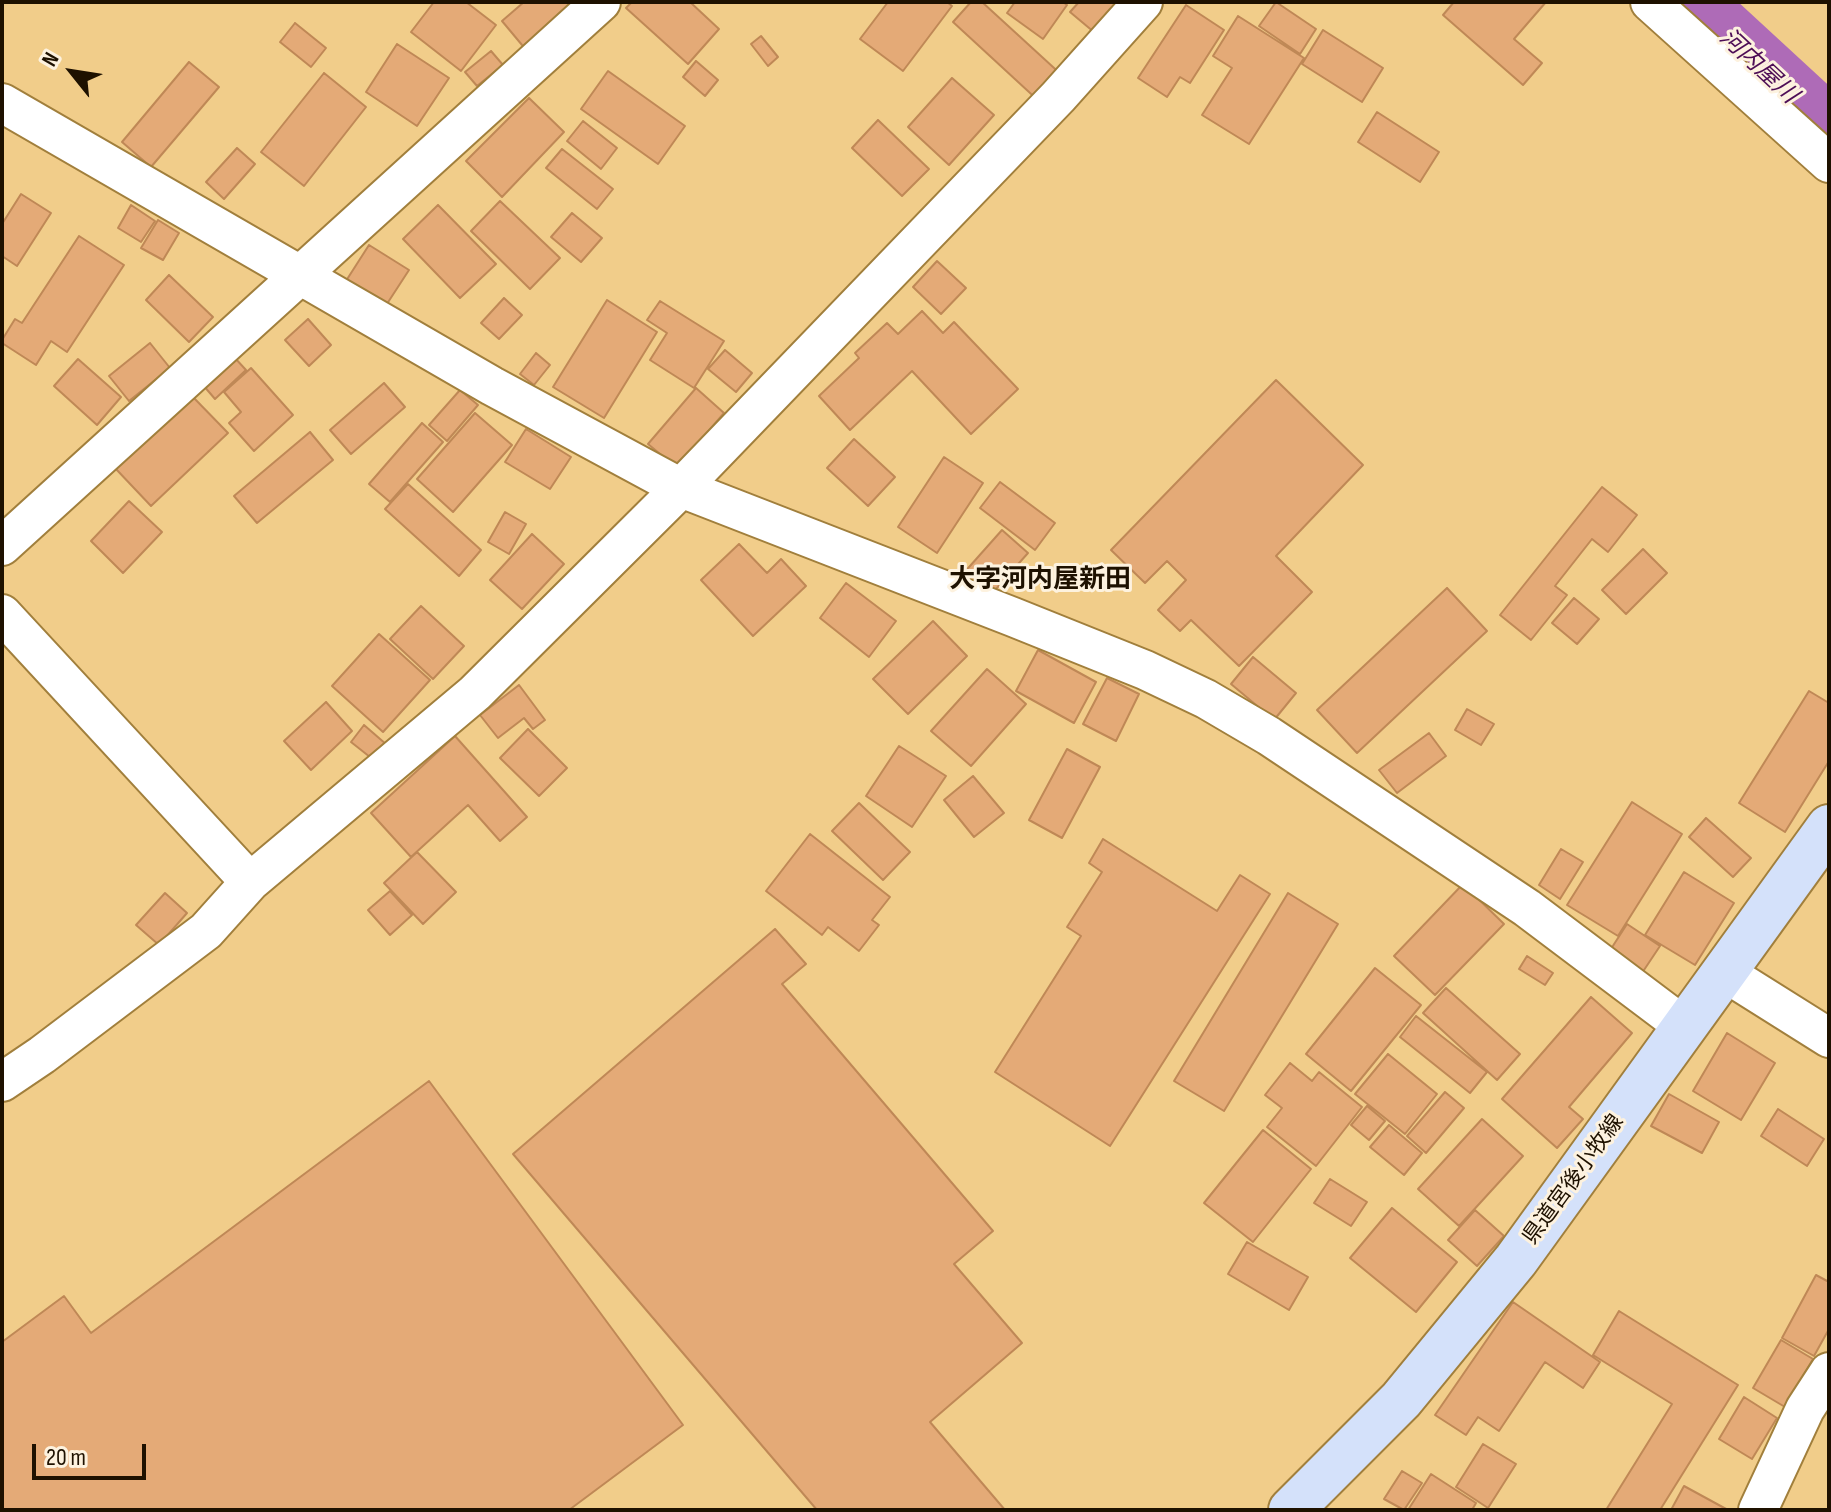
<!DOCTYPE html>
<html>
<head>
<meta charset="utf-8">
<style>
	body { margin:0 }
	#map { position:relative; width:1831px; height:1512px; overflow:hidden; background:#f1cd8a; font-family:"Sofia Sans Condensed",sans-serif }
	canvas { display:block }
	.frame { position:absolute; inset:0; border:4px solid #1e1100; pointer-events:none }
	.north { position:absolute; left:32px; top:32px; width:80px; height:80px; -webkit-text-stroke:6px #fdf2df; paint-order:stroke; rotate:300deg; font-size:22px; font-weight:700; line-height:32px; text-align:center; color:#1e1100 }
	.north::after { content:''; display:block; margin:auto; width:28px; height:36px; background:#1e1100; clip-path:polygon(50% 0,100% 100%,50% 72%,0 100%) }
	.scale { position:absolute; left:32px; top:1444px; width:114px; height:36px; box-sizing:border-box; border:4px solid #1e1100; border-top:0; padding-left:10px; font-size:24px; line-height:28px; white-space:nowrap; color:#1e1100; -webkit-text-stroke:6px #fdf2df; paint-order:stroke }
</style>
</head>
<body>
<div id="map">
<canvas width="1831" height="1512"></canvas>
<div class="frame"></div>
<div class="north">N</div>
<div class="scale">20 m</div>
</div>
<script>
const ctx = document.querySelector('canvas').getContext('2d');
ctx.lineJoin = 'round';
const shape = rows => new Path2D(rows.map(r => 'M' + r).join(''));
function strokePath(path, color, width, dash) { ctx.strokeStyle = color; ctx.lineWidth = width; ctx.lineCap = dash ? 'butt' : 'round'; ctx.setLineDash(dash || []); ctx.stroke(path); }
function paint(path, color) { ctx.fillStyle = color; ctx.fill(path, 'evenodd'); }
function drawText(font, color, halo, rows, align = 'center') {
  ctx.font = font + ' "Sofia Sans Condensed","Noto Sans JP",sans-serif'; ctx.lineWidth = 6; ctx.setLineDash([]); ctx.textBaseline = 'middle'; ctx.strokeStyle = halo; ctx.fillStyle = color; for (const [text, x, y, turn = 0] of rows) {
    ctx.save(); ctx.translate(x, y); ctx.rotate((+turn || 0) * Math.PI / 180); ctx.textAlign = isNaN(turn) ? turn : align; if (halo) ctx.strokeText(text, 0, 0); ctx.fillText(text, 0, 0); ctx.restore();
  }
}
const river = shape([
	[1688,2,1829,132]
]);
const building = shape([
	[434,2,466,2,496,25,461,71,411,32,434,2],
	[524,2,571,2,577,9,527,51,502,21,524,2],
	[632,2,690,2,719,29,688,64,626,8,632,2],
	[888,2,947,2,952,6,903,71,860,39,888,2],
	[971,2,982,2,1065,78,1042,104,953,22,971,2],
	[1015,2,1063,2,1067,5,1043,39,1007,13,1015,2],
	[1079,2,1130,2,1101,38,1070,12,1079,2],
	[1276,2,1316,29,1300,54,1259,26,1276,2],
	[1454,2,1546,2,1514,39,1542,63,1523,85,1443,15,1454,2],
	[1186,5,1224,30,1190,83,1180,77,1167,97,1138,78,1186,5],
	[1238,16,1304,58,1249,144,1202,115,1232,68,1213,56,1238,16],
	[295,23,326,48,311,67,280,42,295,23],
	[1323,30,1383,68,1362,102,1302,64,1323,30],
	[761,36,778,57,768,66,751,44,761,36],
	[397,44,449,78,417,126,366,92,397,44],
	[491,51,503,65,477,86,465,72,491,51],
	[696,61,718,80,705,96,683,77,696,61],
	[189,62,219,87,151,167,122,142,189,62],
	[608,71,685,126,658,164,581,109,608,71],
	[324,73,366,107,304,186,261,152,324,73],
	[952,78,994,115,949,165,908,127,952,78],
	[529,98,564,132,502,197,466,161,529,98],
	[1377,112,1439,152,1420,182,1358,142,1377,112],
	[878,120,929,169,902,196,852,148,878,120],
	[583,121,617,148,601,169,567,141,583,121],
	[237,148,255,164,224,199,206,182,237,148],
	[562,149,613,189,597,209,546,168,562,149],
	[21,194,51,213,17,266,2,256,2,224,21,194],
	[500,201,560,258,530,289,471,231,500,201],
	[131,205,155,221,141,242,118,228,131,205],
	[438,205,496,264,460,298,403,239,438,205],
	[572,213,602,238,581,262,551,237,572,213],
	[158,220,179,233,163,260,141,248,158,220],
	[79,236,124,265,67,352,51,341,36,365,2,343,2,340,15,319,22,323,79,236],
	[369,245,409,270,383,310,344,284,369,245],
	[937,261,966,288,941,314,913,287,937,261],
	[169,275,213,317,189,342,146,300,169,275],
	[504,298,522,315,499,339,481,323,504,298],
	[607,300,657,332,604,418,553,387,607,300],
	[660,301,724,341,694,388,650,360,667,333,647,320,660,301],
	[922,311,943,333,954,322,1018,389,971,434,912,371,850,430,819,396,859,358,855,353,887,323,898,334,922,311],
	[308,319,331,345,309,366,285,340,308,319],
	[150,343,170,368,129,401,109,376,150,343],
	[725,350,752,373,736,392,708,369,725,350],
	[536,353,550,365,534,385,520,374,536,353],
	[234,357,246,370,215,399,203,385,234,357],
	[78,359,121,397,97,425,54,386,78,359],
	[251,368,293,415,254,451,229,423,241,412,224,392,251,368],
	[1276,380,1363,465,1276,556,1312,592,1239,666,1191,620,1180,631,1158,610,1186,580,1167,561,1145,583,1111,550,1276,380],
	[384,383,405,407,351,454,330,430,384,383],
	[696,388,724,413,677,468,648,444,696,388],
	[460,390,478,405,447,441,429,425,460,390],
	[192,396,228,433,151,506,115,468,192,396],
	[475,413,512,445,453,512,417,479,475,413],
	[422,423,443,442,390,502,369,484,422,423],
	[526,429,571,457,550,489,505,462,526,429],
	[310,432,333,460,257,523,234,496,310,432],
	[854,439,895,477,868,506,827,468,854,439],
	[944,457,983,483,937,553,898,527,944,457],
	[1000,482,1055,523,1035,550,980,508,1000,482],
	[408,484,481,550,459,576,385,509,408,484],
	[1602,487,1637,515,1608,552,1592,539,1555,586,1567,595,1531,640,1500,615,1602,487],
	[129,501,162,532,123,573,91,541,129,501],
	[505,512,526,524,509,554,488,542,505,512],
	[1002,530,1028,553,988,598,962,575,1002,530],
	[532,534,564,564,522,609,490,580,532,534],
	[739,544,767,573,781,559,806,586,753,636,701,580,739,544],
	[1643,549,1667,573,1626,614,1602,590,1643,549],
	[846,583,896,621,869,657,820,618,846,583],
	[1447,588,1487,631,1357,753,1317,710,1447,588],
	[1574,598,1599,619,1577,644,1552,623,1574,598],
	[421,606,464,646,433,679,390,639,421,606],
	[933,621,967,656,908,714,873,679,933,621],
	[379,634,430,680,383,732,332,686,379,634],
	[1038,650,1096,682,1074,723,1016,691,1038,650],
	[1253,657,1296,693,1274,720,1231,684,1253,657],
	[987,669,1026,704,971,766,931,731,987,669],
	[1107,678,1139,694,1116,741,1083,724,1107,678],
	[519,685,545,720,533,729,524,718,498,738,480,715,519,685],
	[1809,691,1829,703,1829,761,1785,832,1739,803,1809,691],
	[326,702,352,731,311,770,284,741,326,702],
	[1467,709,1494,724,1481,745,1455,730,1467,709],
	[364,725,387,745,375,761,351,742,364,725],
	[528,729,567,768,539,796,500,758,528,729],
	[1429,733,1446,756,1397,793,1379,770,1429,733],
	[455,736,527,817,500,841,468,805,411,857,371,813,455,736],
	[899,746,946,776,912,827,866,796,899,746],
	[1067,749,1100,767,1062,838,1029,820,1067,749],
	[973,776,1004,813,974,837,944,800,973,776],
	[1632,802,1682,834,1618,936,1567,905,1632,802],
	[859,803,910,852,883,880,832,831,859,803],
	[1706,818,1751,858,1733,877,1689,837,1706,818],
	[810,834,890,897,872,920,879,925,859,951,828,927,822,935,766,891,810,834],
	[1103,839,1217,911,1240,875,1270,894,1110,1146,995,1072,1081,936,1067,927,1102,872,1089,863,1103,839],
	[1561,849,1583,862,1560,899,1539,885,1561,849],
	[417,852,456,892,423,924,384,883,417,852],
	[1684,872,1734,903,1695,965,1645,935,1684,872],
	[1463,884,1504,924,1435,995,1394,956,1463,884],
	[390,891,412,915,390,935,368,910,390,891],
	[165,893,187,913,159,945,136,925,165,893],
	[1288,893,1338,924,1224,1111,1174,1081,1288,893],
	[1627,924,1660,946,1642,973,1609,952,1627,924],
	[775,929,806,964,782,984,993,1231,954,1264,1022,1343,930,1422,1005,1510,817,1510,513,1154,775,929],
	[1527,956,1553,973,1545,985,1519,969,1527,956],
	[1375,968,1421,1005,1351,1091,1306,1054,1375,968],
	[1446,988,1520,1054,1497,1080,1423,1013,1446,988],
	[1591,997,1632,1033,1569,1107,1583,1119,1557,1148,1502,1099,1591,997],
	[1416,1016,1487,1072,1470,1093,1400,1037,1416,1016],
	[1727,1033,1775,1063,1741,1120,1693,1091,1727,1033],
	[1388,1054,1437,1094,1405,1134,1355,1094,1388,1054],
	[1290,1063,1312,1081,1319,1072,1362,1107,1316,1166,1267,1127,1282,1108,1265,1095,1290,1063],
	[429,1081,683,1425,569,1510,2,1510,2,1342,64,1296,91,1333,429,1081],
	[1445,1092,1464,1108,1426,1153,1407,1136,1445,1092],
	[1669,1094,1719,1122,1702,1153,1651,1126,1669,1094],
	[1367,1106,1385,1121,1369,1140,1351,1125,1367,1106],
	[1778,1109,1824,1139,1807,1166,1761,1136,1778,1109],
	[1482,1119,1523,1156,1459,1226,1418,1189,1482,1119],
	[1389,1125,1422,1153,1404,1175,1370,1147,1389,1125],
	[1263,1130,1311,1169,1253,1242,1204,1203,1263,1130],
	[1330,1179,1367,1202,1351,1226,1314,1203,1330,1179],
	[1392,1208,1457,1262,1416,1312,1350,1258,1392,1208],
	[1475,1210,1504,1236,1477,1266,1448,1240,1475,1210],
	[1247,1242,1308,1277,1289,1310,1228,1274,1247,1242],
	[1816,1275,1829,1282,1829,1329,1814,1356,1782,1338,1816,1275],
	[1513,1302,1600,1362,1583,1388,1545,1362,1499,1431,1478,1417,1466,1435,1435,1415,1513,1302],
	[1619,1311,1738,1385,1660,1510,1606,1510,1672,1404,1593,1355,1619,1311],
	[1781,1340,1813,1359,1785,1407,1753,1388,1781,1340],
	[1744,1397,1777,1418,1752,1459,1719,1439,1744,1397],
	[1483,1444,1516,1464,1488,1508,1456,1487,1483,1444],
	[1402,1471,1422,1483,1404,1510,1384,1499,1402,1471],
	[1431,1474,1476,1503,1472,1510,1408,1510,1431,1474],
	[1684,1486,1728,1510,1671,1510,1684,1486]
]);
const minor = shape([
	[1650,2,1829,163],
	[2,103,492,386,681,488,1013,617,1145,670,1206,699,1269,736,1527,908,1685,1027],
	[2,546,601,2],
	[2,614,250,882],
	[1724,972,1829,1038],
	[2,1082,42,1055,206,931,250,882,475,693,681,488,1058,97,1143,2],
	[1758,1510,1805,1409,1829,1372]
]);
const secondary = shape([
	[1291,1510,1401,1400,1516,1260,1829,827]
]);
const streetNames = [
	["県道宮後小牧線",1574,1180,-54]
];
const waterNames = [
	["河内屋川",1758,67,43]
];
const quarterNames = [
	["大字河内屋新田",1040,580]
];
strokePath(river, '#ae6bb7', 68);
paint(building, '#e4aa77');
strokePath(building, '#bf8856', 2);
strokePath(minor, '#a17f3c', 42);
strokePath(secondary, '#a17f3c', 48);
strokePath(minor, '#fff', 38);
strokePath(secondary, '#d4e1fa', 44);
drawText('22px', '#1e1100', '#fdf2df', streetNames);
drawText('italic 24px', '#4e0e56', '#fdf2df', waterNames);
drawText('bold 26px', '#1e1100', '#fdf2df', quarterNames);
</script>
</body>
</html>
